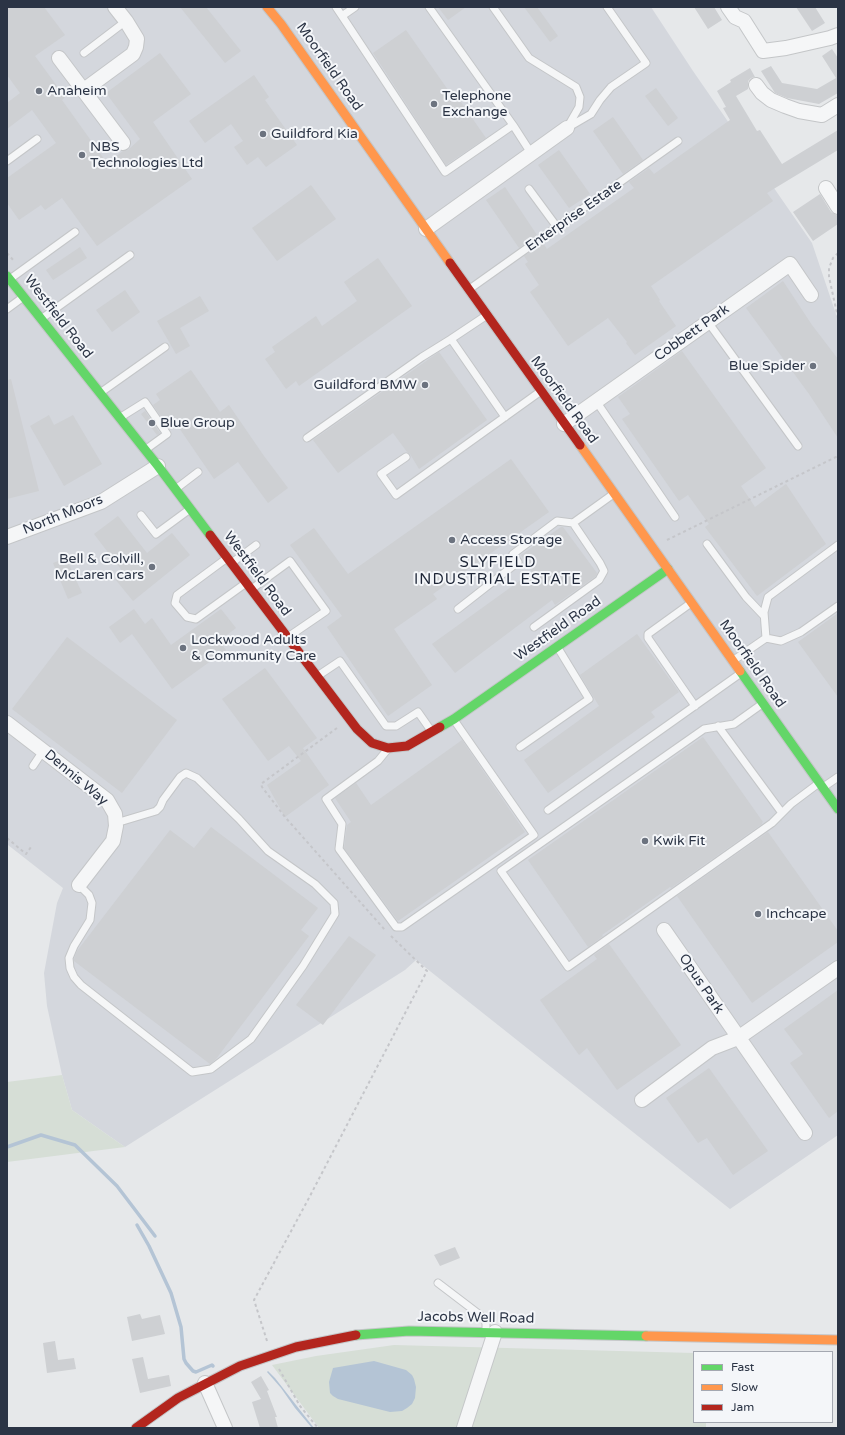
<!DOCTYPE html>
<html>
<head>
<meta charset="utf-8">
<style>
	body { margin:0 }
	#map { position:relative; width:845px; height:1435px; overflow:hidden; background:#e6e8ea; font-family:"Varela Round",sans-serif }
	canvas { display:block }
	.frame { position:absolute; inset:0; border:8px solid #2b3445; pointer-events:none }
	.legend { position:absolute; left:693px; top:1351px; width:140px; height:72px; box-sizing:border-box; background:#f4f6f9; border:1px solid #a4a8b1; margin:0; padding:5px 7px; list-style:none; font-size:12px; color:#2b3445 }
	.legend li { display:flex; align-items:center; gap:8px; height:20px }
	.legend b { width:20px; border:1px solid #a4a8b1 }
</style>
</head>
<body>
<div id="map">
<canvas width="845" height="1435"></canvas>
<div class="frame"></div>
<ul class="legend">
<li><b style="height:5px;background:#63d668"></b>Fast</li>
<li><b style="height:5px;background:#ff974d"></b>Slow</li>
<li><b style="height:5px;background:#b3261e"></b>Jam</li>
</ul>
</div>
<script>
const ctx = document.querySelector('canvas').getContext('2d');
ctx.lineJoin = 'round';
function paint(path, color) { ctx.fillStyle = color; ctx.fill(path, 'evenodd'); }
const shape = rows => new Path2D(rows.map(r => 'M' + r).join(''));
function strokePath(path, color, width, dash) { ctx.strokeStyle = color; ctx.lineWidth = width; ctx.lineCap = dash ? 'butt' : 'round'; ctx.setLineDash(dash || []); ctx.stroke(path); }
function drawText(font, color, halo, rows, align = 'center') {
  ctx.font = font + ' "Varela Round",sans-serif'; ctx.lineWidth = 4; ctx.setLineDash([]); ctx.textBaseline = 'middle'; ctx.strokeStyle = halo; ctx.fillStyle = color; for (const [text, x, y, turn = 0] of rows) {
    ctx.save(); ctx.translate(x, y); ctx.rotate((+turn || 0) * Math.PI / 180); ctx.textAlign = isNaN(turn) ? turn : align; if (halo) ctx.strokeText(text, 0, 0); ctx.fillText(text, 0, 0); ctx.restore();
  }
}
const built = shape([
	[7,7,651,7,693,71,812,243,838,320,838,1135,730,1209,416,960,405,970,125,1147,72,1110,62,1075,47,1006,44,973,57,903,63,888,8,845,7,846]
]);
const green = shape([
	[62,1075,72,1110,125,1147,7,1162,7,1082],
	[394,1345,694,1353,694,1422,706,1422,706,1428,319,1428,272,1365,316,1356]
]);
const water = shape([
	[374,1361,406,1370,412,1375,414,1379,416,1387,415,1398,412,1404,407,1408,402,1411,390,1412,338,1399,333,1396,330,1393,329,1382,333,1368],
	[268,1371,275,1378,314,1428,312,1428,295,1408,281,1388,267,1372]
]);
const stream = shape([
	[7,1147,41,1135,75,1145,117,1186,155,1236],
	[137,1225,149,1246,171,1293,181,1327,184,1359,186,1363,193,1371,196,1372,212,1365,213,1366]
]);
const building = shape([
	[7,7,44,7,65,35,35,56,65,97,62,100,107,163,123,151,128,150,140,139,106,93,160,53,191,94,153,122,192,179,97,246,62,198,45,210,41,205,19,220,7,203,7,178,56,143,32,110,7,129,7,103,20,93,7,75],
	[180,7,206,7,241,51,225,63],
	[438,7,466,7,448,20],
	[524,7,537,7,558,36,550,42],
	[694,7,714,7,722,20,708,29],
	[796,7,815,7,825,23,812,31],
	[406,30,453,97,456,95,486,138,446,165,373,53],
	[832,49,838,58,838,93,819,104,787,98,775,93,761,71,771,66,782,83,817,89,836,78,822,56],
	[750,68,755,77,751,78,748,81,748,89,736,96,757,131,760,130,782,164,838,130,838,150,767,193,773,201,651,286,660,300,659,301,676,326,635,355,626,343,627,342,608,318,568,346,530,292,539,285,525,264,528,262,524,256,543,243,547,249,634,188,629,182,649,168,654,174,730,120,723,108,726,107,717,91,731,82,730,80],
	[254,75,269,97,265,100,297,145,266,167,258,157,247,165,234,147,243,141,231,124,205,143,189,121],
	[656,88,678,118,668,126,645,96],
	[613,117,643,160,623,174,593,131],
	[559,150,590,194,569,208,538,165],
	[311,185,336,219,277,261,252,228],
	[505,187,537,235,519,248,486,200],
	[820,194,831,212,838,216,838,224,813,241,793,212],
	[80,247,87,258,53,280,46,270],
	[378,258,412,306,299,386,296,381,286,389,265,359,275,352,272,347,316,316,322,326,357,301,344,282],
	[783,281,812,325,838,359,838,438,809,394,746,308],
	[125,290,140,312,112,332,96,310],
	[200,296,209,311,180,328,190,346,176,354,157,321],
	[682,351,766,468,741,486,755,507,786,484,826,544,757,596,705,527,709,524,688,495,679,501,622,419,630,414,618,397],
	[439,352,487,420,419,469,410,454,407,452,393,433,338,473,313,440],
	[191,370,220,412,229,405,264,456,288,488,268,503,238,462,214,479,175,422,168,427,153,405,160,400,156,394],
	[11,379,39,491,7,499,7,380],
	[145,411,160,433,157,435,141,414],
	[49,415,54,425,73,415,102,464,64,486,30,426],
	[511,459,549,512,433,594,437,599,394,629,432,685,388,716,327,627,342,616,290,545,314,528,348,574],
	[118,516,147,553,172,533,190,555,133,601,115,579,123,572,94,534],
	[561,527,563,527,597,573,596,576,555,605,552,600,455,673,432,644,532,572,521,555],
	[66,558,82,593,68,599,53,563],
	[134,609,145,624,152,618,171,645,221,609,236,628,219,641,226,650,172,689,132,634,120,643,109,627],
	[838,613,838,697,798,642],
	[637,634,679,692,651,712,655,717,548,793,524,760,599,706,580,675],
	[67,637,177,720,122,793,12,709],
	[265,668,317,738,303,748,329,785,285,817,267,785,301,761,289,746,268,761,222,699],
	[703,737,763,822,762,823,762,824,671,888,670,887,602,935,603,936,588,947,528,860],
	[462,740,525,832,398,921,344,848,347,825,351,822,335,798,356,783,371,805],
	[211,827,318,908,301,930,309,936,216,1059,210,1064,74,961,74,959,77,951,170,830,194,848],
	[768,832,838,931,838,942,752,1003,677,896],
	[349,936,376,955,323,1025,296,1005],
	[609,944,681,1045,617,1090,587,1048,579,1055,540,1000,597,959,594,955],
	[838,990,838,1111,829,1118,790,1063,803,1054,784,1029],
	[709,1068,768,1151,733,1175,707,1138,698,1143,666,1098],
	[455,1247,460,1258,440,1266,434,1255],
	[140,1314,142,1319,160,1315,165,1334,132,1341,127,1317],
	[55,1341,58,1360,74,1358,76,1369,47,1373,43,1343],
	[143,1357,148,1379,169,1375,171,1386,140,1393,132,1359],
	[261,1376,269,1390,267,1391,277,1417,275,1417,278,1428,260,1428,252,1402,261,1399,251,1382]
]);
const path = shape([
	[7,253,14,261],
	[838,253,833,258,829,268,829,277,838,318],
	[667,540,838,456],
	[337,728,261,784,262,787,285,817,385,930],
	[7,838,26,854,31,847],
	[267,1341,254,1300,310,1196,427,971,391,936],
	[279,1369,300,1406,318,1428]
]);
const lane = shape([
	[336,7,342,16],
	[355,7,342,16,445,172,513,125],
	[429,7,513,125,531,153],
	[493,7,529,58,576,87,580,97,579,107,567,128],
	[84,53,126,21],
	[567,128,591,114,600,100,611,87,646,63,607,7],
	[7,161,37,139],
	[529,189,557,227],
	[10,279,75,232],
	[471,288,678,141],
	[7,309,22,298],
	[487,315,451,339,505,417],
	[41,319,130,255],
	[708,322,798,446],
	[100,393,165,347],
	[596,401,675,517],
	[121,417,145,402,167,434,145,450],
	[307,438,422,357,451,339],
	[406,457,381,474,396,495,541,391],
	[177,488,198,472],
	[141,515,156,534,190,509],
	[707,544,746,597,764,616],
	[227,558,177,595,175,603,187,617,196,619,246,583],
	[233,562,256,545],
	[253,588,290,561,326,611,288,637],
	[691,603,648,634,648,638,695,706],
	[458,609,518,562,513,554,557,521,573,523,612,495],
	[534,627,599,580,604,571,600,563,573,523],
	[766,638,781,641,801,632,838,606],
	[734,660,766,638,764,612,768,597,838,545],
	[319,675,340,661,386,726,396,726,418,712,432,732],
	[762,704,734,724,704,729,501,871,568,967,772,823,791,804,819,783],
	[718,726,782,813],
	[520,747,589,699,558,648],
	[387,750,378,761,326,799,342,824,339,849,396,927,402,927,534,835,454,720],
	[33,766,43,751],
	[825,786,838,777],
	[548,810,741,673],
	[79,885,89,895,92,903,90,920,74,946,69,958,70,968,74,977,81,985,192,1072,211,1069,251,1039,303,966,335,914,334,903,315,884,268,851,239,819,197,778,186,773,180,777,163,800,160,807,156,811,116,823],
	[438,1283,484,1318,486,1323,486,1332]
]);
const street = shape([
	[728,7,735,17,744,21,763,51,786,48,830,38,838,35],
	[59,58,123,143],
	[756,85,762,93,771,100,785,106,799,111,822,115,838,105],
	[84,90,133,54,136,47,137,39,126,21,115,7],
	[826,188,838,207],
	[426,229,567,128],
	[564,424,790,264,811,295],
	[7,537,101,502,158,466],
	[7,723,107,800,115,814,116,826,113,841,79,885],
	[664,930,805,1133],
	[642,1100,712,1048,738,1038,838,968],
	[205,1383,225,1428],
	[464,1428,495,1332]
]);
const fast = shape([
	[7,276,158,466,210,535],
	[740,671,838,809],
	[440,727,454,719,668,569],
	[356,1335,409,1331,646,1336]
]);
const slow = shape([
	[267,7,281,24,450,263],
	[580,445,740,671],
	[646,1336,838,1340]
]);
const jam = shape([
	[450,263,580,445],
	[210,535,357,729,372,743,388,748,407,746,440,727],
	[136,1428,178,1398,240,1366,296,1347,356,1335]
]);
const markers = [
	[39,91,4,"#6c737f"],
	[434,104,4,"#6c737f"],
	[263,134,4,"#6c737f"],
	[82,155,4,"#6c737f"],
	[813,366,4,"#6c737f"],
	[425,385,4,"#6c737f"],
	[152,423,4,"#6c737f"],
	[452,540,4,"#6c737f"],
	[152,567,4,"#6c737f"],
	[183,648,4,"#6c737f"],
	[645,841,4,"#6c737f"],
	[758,914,4,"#6c737f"]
];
const streetNames = [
	["Moorfield Road",329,67,55],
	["Enterprise Estate",574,216,-35],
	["Westfield Road",58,317,52],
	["Cobbett Park",692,333,-35],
	["Moorfield Road",564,400,54],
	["North Moors",63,515,-22],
	["Westfield Road",257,574,53],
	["Westfield Road",558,629,-35],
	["Moorfield Road",752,664,55],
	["Dennis Way",76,778,40],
	["Opus Park",701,984,56],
	["Jacobs Well Road",476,1318,1]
];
const poiNames = [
	["Anaheim",47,91],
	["Telephone",442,96],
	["Exchange",442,112],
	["Guildford Kia",271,134],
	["NBS",90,147],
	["Technologies Ltd",90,163],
	["Blue Spider",805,366,"right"],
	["Guildford BMW",417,385,"right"],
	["Blue Group",160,423],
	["Access Storage",460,540],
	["Bell & Colvill,",144,559,"right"],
	["McLaren cars",144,575,"right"],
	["Lockwood Adults",191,640],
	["& Community Care",191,656],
	["Kwik Fit",653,841],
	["Inchcape",766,914]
];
const neighbourhoodNames = [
	["SLYFIELD",498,563],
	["INDUSTRIAL ESTATE",498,580]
];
paint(built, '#d4d7dd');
paint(green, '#d6ded6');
paint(water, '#b4c4d5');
strokePath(stream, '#b4c4d5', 3.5);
paint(building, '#ced0d3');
strokePath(lane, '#c4c6c8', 9);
strokePath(street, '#c4c6c8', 16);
strokePath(fast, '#c4c6c8', 11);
strokePath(slow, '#c4c6c8', 11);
strokePath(jam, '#c4c6c8', 11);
strokePath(path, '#c5c6ca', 2, [3, 3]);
strokePath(lane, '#f5f6f7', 7);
strokePath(street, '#f5f6f7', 14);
strokePath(fast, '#63d668', 9);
strokePath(slow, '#ff974d', 9);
strokePath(jam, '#b3261e', 9);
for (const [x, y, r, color] of markers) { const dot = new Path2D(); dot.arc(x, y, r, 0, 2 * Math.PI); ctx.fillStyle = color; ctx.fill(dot); strokePath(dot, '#f4f6f9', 1.5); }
drawText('14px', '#2b3445', '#f4f6f9', streetNames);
drawText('14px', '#2b3445', '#f4f6f9', poiNames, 'left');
ctx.letterSpacing = '1px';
drawText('15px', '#1d2536', '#f4f6f9', neighbourhoodNames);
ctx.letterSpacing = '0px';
</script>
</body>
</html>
